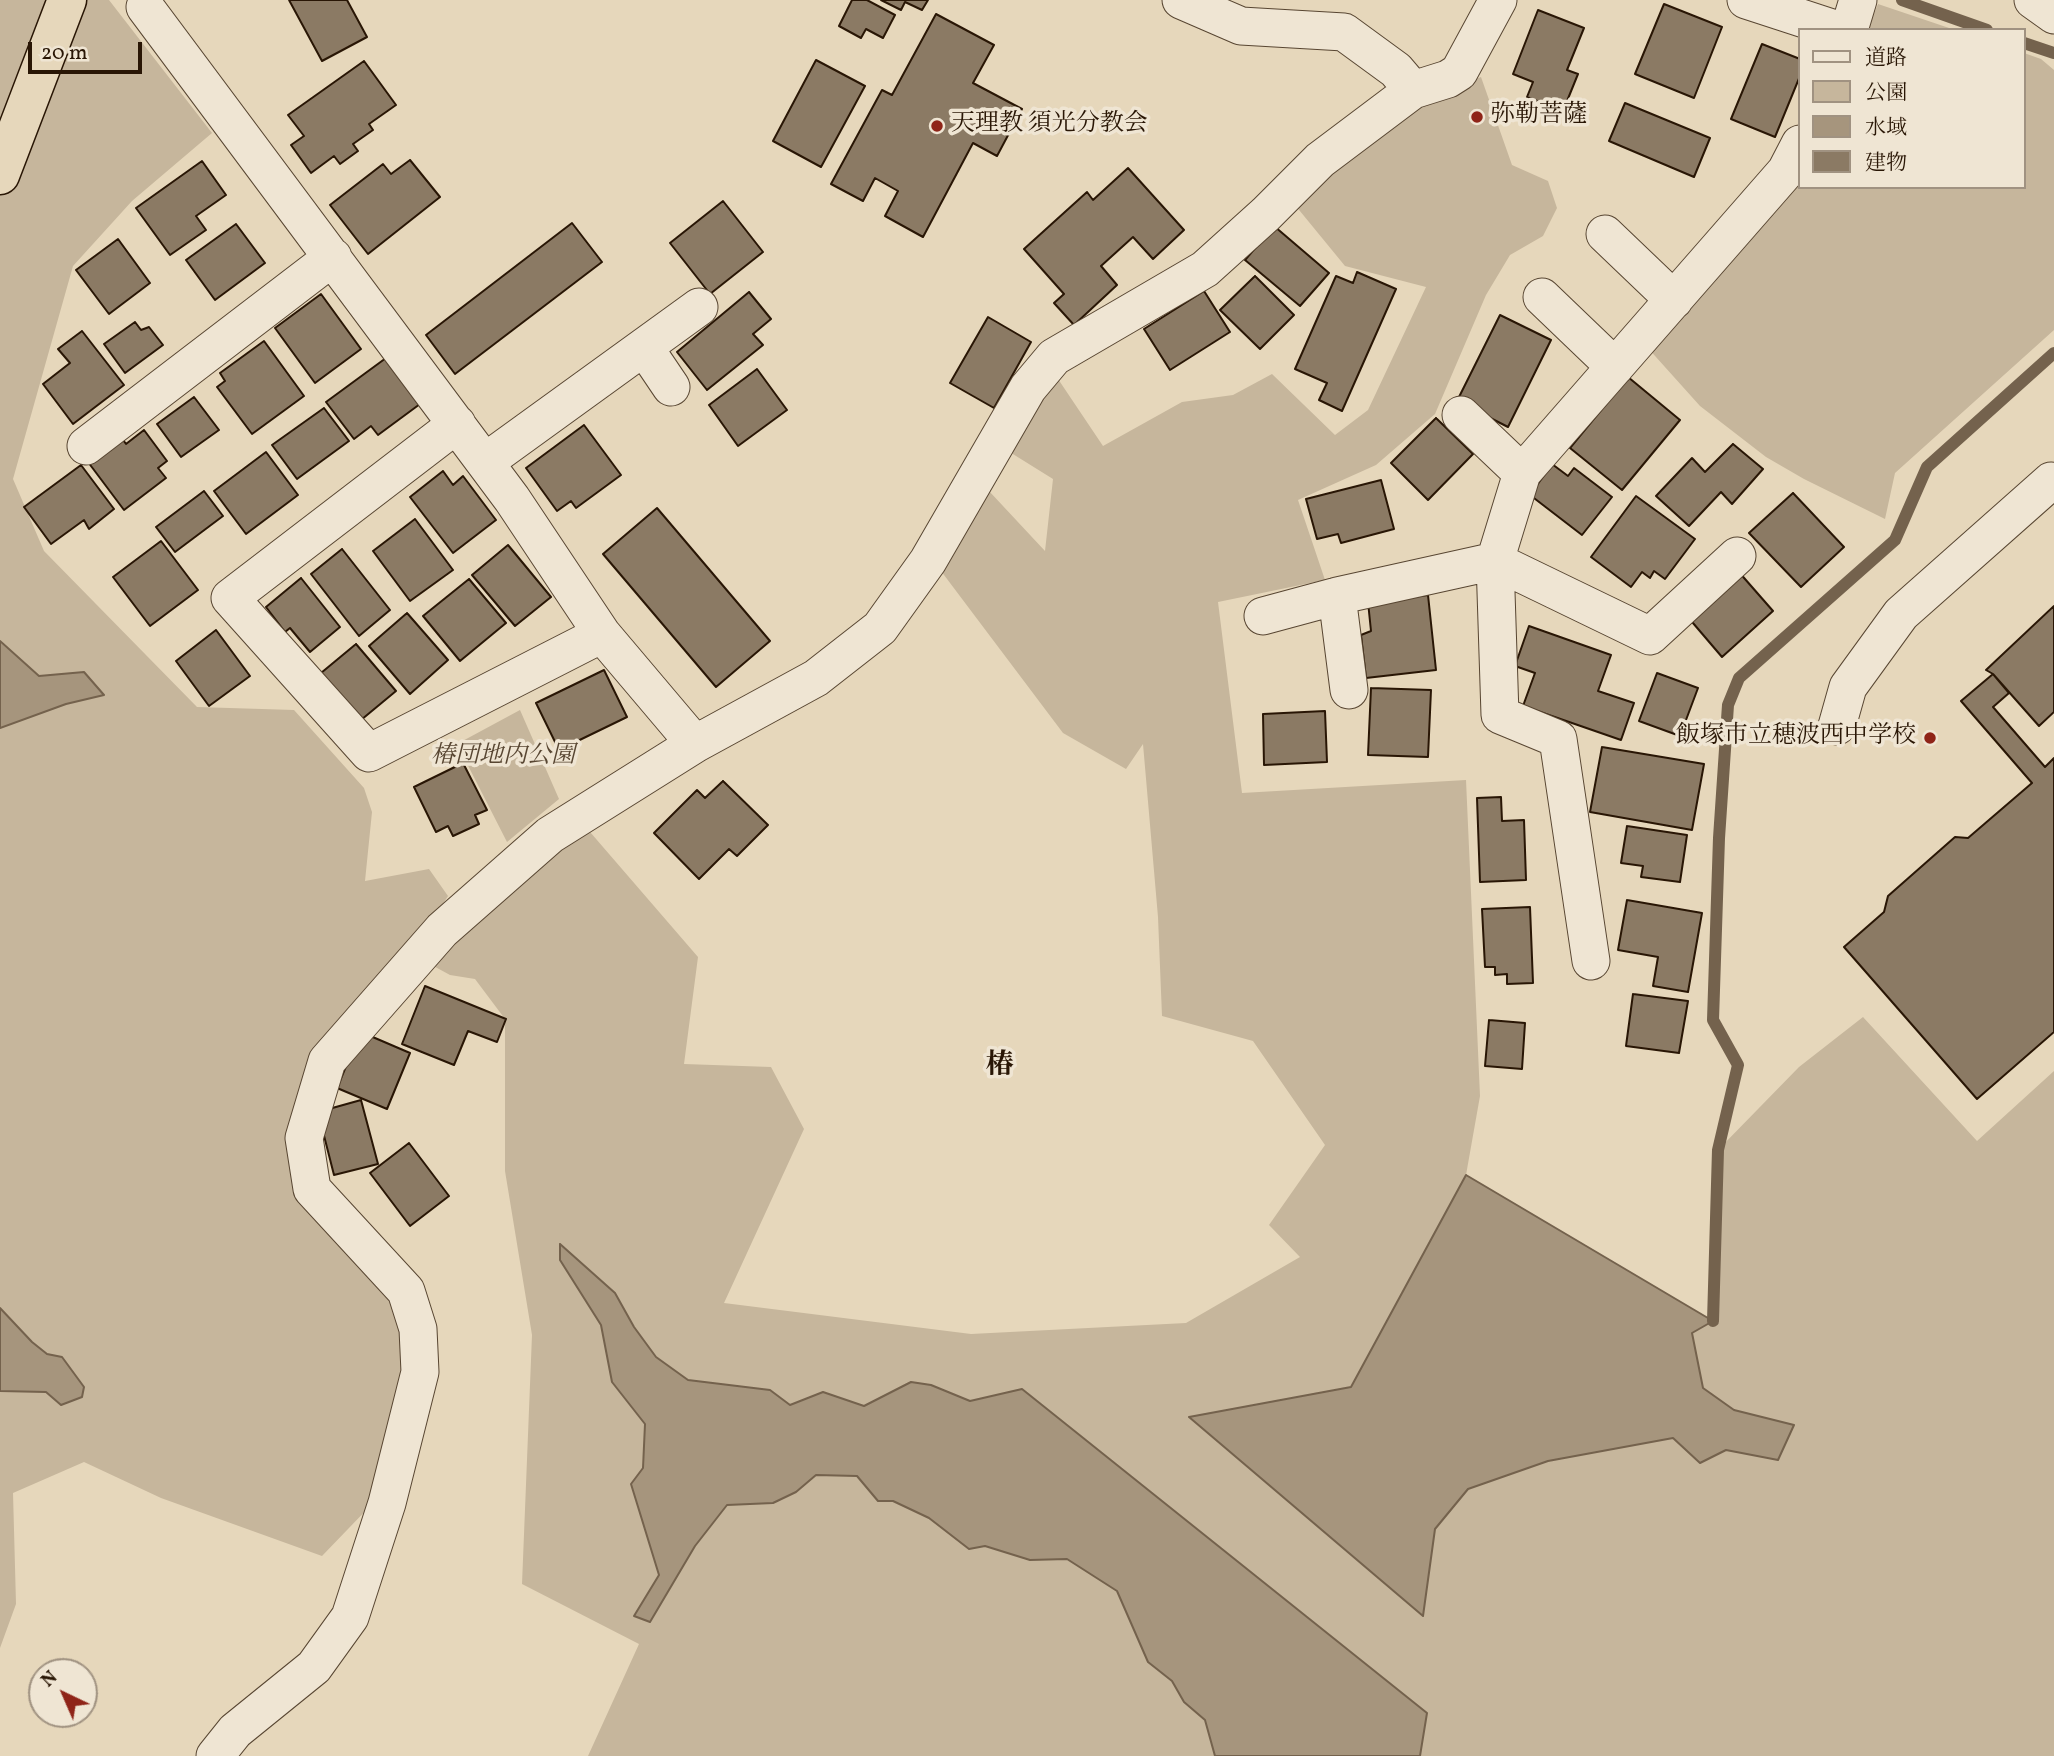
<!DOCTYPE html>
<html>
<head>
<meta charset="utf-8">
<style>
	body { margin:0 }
	#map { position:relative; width:2054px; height:1756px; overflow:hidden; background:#e6d7bb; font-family:Vollkorn,"Noto Serif JP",serif }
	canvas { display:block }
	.legend { position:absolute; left:1798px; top:28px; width:228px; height:161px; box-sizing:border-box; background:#efe5d3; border:2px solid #a09281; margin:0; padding:9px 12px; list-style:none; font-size:21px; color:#291605 }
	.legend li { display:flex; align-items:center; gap:14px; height:35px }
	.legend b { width:35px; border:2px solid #a09281 }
	.north { position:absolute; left:28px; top:1658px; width:70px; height:70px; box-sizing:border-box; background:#efe5d3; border:2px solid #a09281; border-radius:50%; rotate:316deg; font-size:19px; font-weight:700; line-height:28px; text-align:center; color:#291605 }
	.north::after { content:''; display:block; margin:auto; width:24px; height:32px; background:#8f2418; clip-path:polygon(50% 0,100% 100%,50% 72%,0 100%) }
	.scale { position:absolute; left:28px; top:42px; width:114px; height:32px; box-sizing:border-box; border:4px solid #291605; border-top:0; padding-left:9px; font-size:21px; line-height:24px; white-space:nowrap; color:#291605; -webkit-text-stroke:5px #efe5d3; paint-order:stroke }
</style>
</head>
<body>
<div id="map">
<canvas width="2054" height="1756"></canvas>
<ul class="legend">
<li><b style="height:9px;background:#efe5d3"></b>道路</li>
<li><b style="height:19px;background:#c6b69c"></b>公園</li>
<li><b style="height:19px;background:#a6957d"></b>水域</li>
<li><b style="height:19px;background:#8b7a64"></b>建物</li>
</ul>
<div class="north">N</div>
<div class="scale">20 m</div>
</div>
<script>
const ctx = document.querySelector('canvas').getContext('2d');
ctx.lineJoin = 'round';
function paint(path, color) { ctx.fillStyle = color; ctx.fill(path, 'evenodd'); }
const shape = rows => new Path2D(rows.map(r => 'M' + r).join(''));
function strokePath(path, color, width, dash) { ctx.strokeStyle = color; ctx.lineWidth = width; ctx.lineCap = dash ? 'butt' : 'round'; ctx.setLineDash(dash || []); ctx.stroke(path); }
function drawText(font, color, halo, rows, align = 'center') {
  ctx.font = font + ' Vollkorn,"Noto Serif JP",serif'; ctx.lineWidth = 7; ctx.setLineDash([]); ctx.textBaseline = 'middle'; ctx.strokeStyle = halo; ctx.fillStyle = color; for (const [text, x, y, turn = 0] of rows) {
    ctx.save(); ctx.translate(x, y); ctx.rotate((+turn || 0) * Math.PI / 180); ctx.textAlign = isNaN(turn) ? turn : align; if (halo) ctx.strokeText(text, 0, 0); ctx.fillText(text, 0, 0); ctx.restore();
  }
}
const green = shape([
	[0,0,109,0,212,133,132,201,73,266,13,479,44,551,197,707,294,710,364,788,372,812,365,881,429,869,448,896,291,1138,393,1294,407,1372,374,1502,322,1556,161,1498,84,1462,13,1493,16,1604,0,1648],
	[1878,4,1955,30,1867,30],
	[2024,53,2041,59,2054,70,2054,330,1895,473,1885,519,1804,479,1766,457,1700,406,1647,347,1800,169,1800,187,2024,187],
	[1481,77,1512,165,1548,181,1557,208,1543,236,1510,255,1486,295,1435,414,1376,465,1298,500,1325,580,1218,602,1242,793,1466,780,1480,1096,1466,1175,1712,1321,1718,1150,1799,1067,1863,1017,1977,1141,2054,1071,2054,1756,588,1756,639,1644,522,1584,532,1335,505,1171,505,1019,475,979,450,975,428,963,584,825,698,957,684,1064,771,1067,804,1129,724,1303,971,1334,1186,1323,1300,1257,1269,1225,1325,1145,1253,1041,1162,1016,1158,917,1143,744,1126,769,1063,733,938,567,989,491,1045,551,1053,479,1008,451,1054,373,1103,446,1182,402,1233,395,1272,374,1335,435,1368,410,1426,287,1345,266,1295,205,1347,149,1451,89],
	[520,710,559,799,507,842,457,744]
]);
const water = shape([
	[0,641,39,676,84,672,104,695,66,704,0,728,0,641],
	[1466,1175,1713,1321,1692,1333,1703,1388,1734,1410,1794,1425,1778,1460,1726,1450,1700,1463,1673,1438,1548,1461,1468,1489,1435,1529,1423,1616,1189,1417,1351,1387,1466,1175],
	[560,1244,615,1293,634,1327,656,1357,688,1380,770,1390,790,1405,823,1392,864,1406,911,1382,931,1385,970,1401,1022,1389,1427,1713,1420,1756,1215,1756,1205,1720,1184,1702,1172,1681,1148,1662,1117,1591,1067,1559,1030,1560,985,1546,969,1549,929,1518,893,1501,878,1501,857,1476,816,1475,796,1492,773,1503,727,1505,695,1546,650,1622,634,1616,659,1575,631,1484,643,1468,645,1424,612,1382,601,1325,560,1260,560,1244],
	[0,1308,32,1342,47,1354,62,1357,84,1387,82,1397,61,1405,46,1392,0,1391,0,1308]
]);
const stream = shape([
	[1902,0,1987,30],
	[2024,43,2054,53],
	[1713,1321,1718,1150,1738,1065,1713,1020,1719,838,1728,705,1739,678,1895,540,1927,467,2054,353]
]);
const building = shape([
	[289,0,347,0,367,37,322,61,289,0],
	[852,0,867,0,895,15,883,38,866,29,861,38,839,26,852,0],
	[881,0,928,0,922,10,905,2,901,10,881,0],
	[1664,4,1722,27,1694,98,1635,74,1664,4],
	[1538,10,1584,28,1567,70,1578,74,1563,111,1527,97,1533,82,1513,74,1538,10],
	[936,14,994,45,973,83,1022,109,997,156,973,143,923,237,885,216,898,191,875,178,863,201,831,184,882,90,892,95,936,14],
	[1762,44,1800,59,1800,76,1775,137,1731,119,1762,44],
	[816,60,865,86,821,167,773,141,816,60],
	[364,61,396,105,369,124,373,130,353,144,358,151,340,164,334,156,311,173,291,145,304,136,288,115,364,61],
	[1625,103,1710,138,1694,177,1609,141,1625,103],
	[410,160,440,197,368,254,330,205,383,164,391,174,410,160],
	[202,161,226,195,196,216,206,230,170,255,136,208,202,161],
	[1128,168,1184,230,1153,259,1133,237,1101,266,1117,285,1074,325,1054,303,1064,294,1024,249,1087,192,1093,200,1128,168],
	[723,201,763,252,710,294,670,243,723,201],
	[572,223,602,262,455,374,426,335,572,223],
	[236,224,265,263,215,300,186,260,236,224],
	[1274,226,1329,273,1300,306,1245,260,1274,226],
	[118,239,150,283,109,314,76,270,118,239],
	[1357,272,1396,289,1342,411,1319,400,1327,383,1295,369,1336,276,1353,283,1357,272],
	[1255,276,1294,315,1260,349,1220,310,1255,276],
	[1204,291,1230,332,1170,370,1144,329,1204,291],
	[749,292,771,319,753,334,763,345,707,390,677,352,749,292],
	[321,294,361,349,315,383,275,328,321,294],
	[1500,315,1551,340,1508,427,1457,401,1500,315],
	[988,317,1031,342,994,408,950,383,988,317],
	[135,322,141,330,149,327,163,345,125,373,104,344,135,322],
	[82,331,124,385,73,424,43,384,70,363,58,349,82,331],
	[264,341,304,396,252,434,217,387,225,381,220,373,264,341],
	[386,358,420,404,378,435,371,426,354,439,326,402,386,358],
	[757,369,787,410,738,446,709,405,757,369],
	[1628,377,1680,420,1622,490,1570,448,1628,377],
	[194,397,219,430,181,457,157,424,194,397],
	[324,408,349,441,297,479,272,445,324,408],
	[1436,418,1473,454,1428,500,1391,463,1436,418],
	[584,425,621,475,576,508,571,501,557,511,526,468,584,425],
	[144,430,167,461,158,468,166,478,124,510,88,462,121,437,126,444,144,430],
	[1733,444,1763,469,1732,504,1721,492,1689,526,1656,496,1692,458,1705,472,1733,444],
	[266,452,298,495,246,534,214,491,266,452],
	[1552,464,1568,476,1574,468,1612,497,1582,535,1530,495,1552,464],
	[81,465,114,509,89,529,84,520,51,544,24,507,81,465],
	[443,471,453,485,463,476,496,520,453,553,410,497,443,471],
	[1381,480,1394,529,1341,543,1338,534,1317,539,1306,499,1381,480],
	[204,491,223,516,175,552,156,527,204,491],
	[1793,493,1844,547,1801,587,1749,533,1793,493],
	[1636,496,1695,539,1665,579,1654,571,1650,578,1642,572,1631,587,1591,557,1636,496],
	[657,508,770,641,716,687,603,554,657,508],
	[415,519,453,570,410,601,373,551,415,519],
	[161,541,198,590,150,626,113,577,161,541],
	[508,545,551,597,515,626,472,575,508,545],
	[342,549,390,610,359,636,311,574,342,549],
	[1738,571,1773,611,1722,657,1687,616,1738,571],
	[301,578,340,627,310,652,290,628,285,632,266,607,301,578],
	[469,579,506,623,460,661,423,616,469,579],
	[1428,595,1436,670,1366,678,1361,635,1371,631,1368,602,1428,595],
	[2054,606,2054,712,2039,726,1993,674,1986,670,2054,606],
	[407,613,448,660,410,694,369,646,407,613],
	[1529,626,1611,655,1598,691,1634,703,1621,740,1523,706,1535,673,1515,666,1529,626],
	[216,630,250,676,209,706,176,661,216,630],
	[356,644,396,691,361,720,321,673,356,644],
	[604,670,627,717,559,750,536,703,604,670],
	[1657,673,1698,688,1680,736,1639,721,1657,673],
	[1993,674,2009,693,1993,707,2045,767,2054,758,2054,1032,1977,1099,1844,947,1884,912,1888,896,1955,837,1968,838,2032,783,1961,701,1993,674],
	[1371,688,1431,690,1428,757,1368,755,1371,688],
	[1325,711,1327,762,1264,765,1263,714,1325,711],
	[1602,747,1704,764,1692,830,1590,812,1602,747],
	[463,763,487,810,475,815,479,824,453,836,448,826,436,832,414,787,463,763],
	[723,781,768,825,737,856,729,849,699,879,654,833,697,790,705,798,723,781],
	[1501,797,1502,821,1524,820,1526,880,1480,882,1477,798,1501,797],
	[1627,826,1687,835,1680,882,1641,877,1643,866,1621,863,1627,826],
	[1627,900,1702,913,1688,992,1653,986,1658,957,1618,950,1627,900],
	[1530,907,1533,983,1507,984,1507,974,1495,975,1495,967,1485,967,1482,909,1530,907],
	[425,986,506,1019,497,1042,468,1031,454,1065,402,1044,425,986],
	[1633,994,1688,1001,1679,1053,1626,1046,1633,994],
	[1489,1020,1525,1023,1522,1069,1485,1066,1489,1020],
	[368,1035,410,1053,387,1109,337,1088,354,1047,361,1050,368,1035],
	[361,1100,378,1164,334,1175,318,1112,361,1100],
	[409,1143,449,1196,410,1226,370,1173,409,1143]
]);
const minor = shape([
	[1181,0,1241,26,1344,32,1396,70,1413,90],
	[1746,0,1838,30],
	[2033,0,2054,15],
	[145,7,512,499,602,634,695,744],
	[1849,30,1858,0],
	[1605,234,1674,300],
	[1542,297,1615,367],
	[644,347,671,387],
	[1461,415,1522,473],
	[457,424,230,598,369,753,602,634],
	[86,446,333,257],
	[485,462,699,307],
	[1337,596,1349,690],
	[1263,616,1337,596,1495,561,1650,636,1737,556],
	[1837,726,1848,687,1901,614,2051,481,2054,484],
	[1591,961,1558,739,1500,715,1495,561,1522,473,1786,171,1800,144],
	[215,1756,235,1731,314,1667,350,1617,387,1503,420,1372,418,1329,406,1291,312,1189,304,1138,327,1061,442,930,550,835,695,744,816,678,880,628,928,561,1028,388,1054,357,1205,269,1266,214,1320,160,1413,90,1448,79,1459,72,1498,0]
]);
const highway = shape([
	[0,175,67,0]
]);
const markers = [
	[1477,117,7,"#8f2418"],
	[937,126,7,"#8f2418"],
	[1930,738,7,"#8f2418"]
];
const poiNames = [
	["弥勒菩薩",1491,117],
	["天理教 須光分教会",951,126],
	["飯塚市立穂波西中学校",1916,738,"right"]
];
const parkNames = [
	["椿団地内公園",503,758]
];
const quarterNames = [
	["椿",1000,1068]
];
paint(green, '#c6b69c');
paint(water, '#a6957d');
strokePath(water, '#74624d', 2);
strokePath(stream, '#74624d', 12);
paint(building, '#8b7a64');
strokePath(building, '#291605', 2);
strokePath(minor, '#584632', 39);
strokePath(highway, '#291605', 41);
strokePath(minor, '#efe5d3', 37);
strokePath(highway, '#e6d7bb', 38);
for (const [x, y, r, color] of markers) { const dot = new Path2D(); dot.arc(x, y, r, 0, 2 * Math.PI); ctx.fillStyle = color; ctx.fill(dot); strokePath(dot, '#efe5d3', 2.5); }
drawText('24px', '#291605', '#efe5d3', poiNames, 'left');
drawText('italic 24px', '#584632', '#efe5d3', parkNames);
drawText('bold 28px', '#291605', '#efe5d3', quarterNames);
</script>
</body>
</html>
